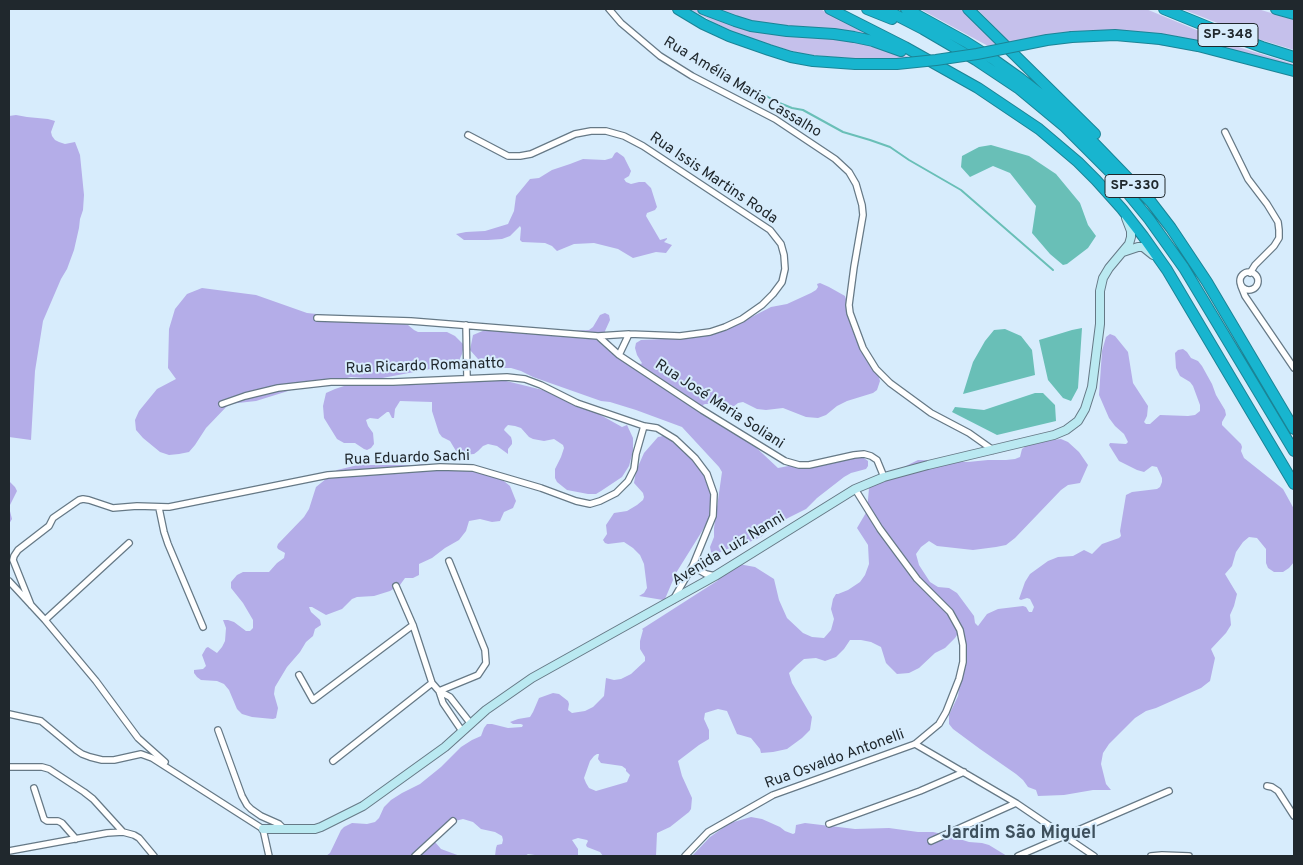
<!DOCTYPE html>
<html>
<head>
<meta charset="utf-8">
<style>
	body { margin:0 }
	#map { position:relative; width:1303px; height:865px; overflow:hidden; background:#d7ecfc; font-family:Overpass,sans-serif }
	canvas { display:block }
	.frame { position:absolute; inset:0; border:10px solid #20282d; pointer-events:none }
</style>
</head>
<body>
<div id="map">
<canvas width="1303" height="865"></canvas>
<div class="frame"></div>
</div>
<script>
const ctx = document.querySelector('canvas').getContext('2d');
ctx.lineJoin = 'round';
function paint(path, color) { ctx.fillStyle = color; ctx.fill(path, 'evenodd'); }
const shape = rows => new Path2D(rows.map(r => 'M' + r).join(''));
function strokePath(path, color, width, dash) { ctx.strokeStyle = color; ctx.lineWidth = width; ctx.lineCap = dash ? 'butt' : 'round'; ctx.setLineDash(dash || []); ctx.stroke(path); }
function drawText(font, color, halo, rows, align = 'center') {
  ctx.font = font + ' Overpass,sans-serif'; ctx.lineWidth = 4; ctx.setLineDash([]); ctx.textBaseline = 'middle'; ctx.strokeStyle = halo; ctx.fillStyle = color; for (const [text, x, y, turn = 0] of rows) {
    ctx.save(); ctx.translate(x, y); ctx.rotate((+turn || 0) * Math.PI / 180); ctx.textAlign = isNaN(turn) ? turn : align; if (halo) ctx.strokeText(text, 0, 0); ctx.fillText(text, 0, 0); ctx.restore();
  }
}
const green = shape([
	[690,9,697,9,717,18,827,36,892,50,911,58,869,60,802,54,748,38,717,24],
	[709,9,820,9,875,37,757,25],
	[920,9,963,9,998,44,988,46],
	[977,9,1146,9,1235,46,1294,64,1294,66,1075,32,1059,33,1009,42],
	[1182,9,1258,9,1294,20,1294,50,1258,39]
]);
const forest = shape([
	[16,115,27,117,48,119,55,121,51,132,52,136,55,140,59,142,65,144,75,142,80,155,84,195,83,210,80,219,79,228,74,250,67,269,61,279,43,321,35,371,31,440,9,437,9,116],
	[617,152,624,157,631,171,629,176,624,179,626,182,631,184,639,182,645,182,651,188,657,207,655,210,647,213,646,216,660,240,667,238,667,239,664,242,672,245,666,253,656,252,633,258,618,249,594,243,574,244,557,251,552,246,545,243,522,242,520,240,521,228,520,226,510,236,502,239,488,240,464,240,456,234,466,232,485,231,508,224,514,211,516,196,530,179,539,178,552,170,570,164,583,159,605,160,612,158,615,153],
	[820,283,829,287,845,296,849,308,849,318,852,329,856,338,864,345,877,371,880,381,877,390,873,393,847,401,837,406,826,415,818,418,806,417,783,408,766,410,757,409,743,402,738,403,733,407,730,408,710,404,705,404,703,405,705,409,747,439,778,468,799,464,807,461,826,461,860,457,864,458,868,461,868,466,866,469,851,473,844,477,817,498,806,509,776,524,769,529,761,537,752,541,732,547,714,555,711,552,710,547,714,537,714,528,722,472,719,467,682,427,636,410,610,402,601,401,533,377,521,371,511,368,486,368,470,350,473,335,485,330,502,329,544,332,589,330,593,327,600,315,605,313,609,315,610,320,605,331,606,337,617,350,632,361,641,364,642,363,637,355,635,348,636,343,641,340,687,338,713,332,738,324,771,307,787,304,811,293,816,290,818,287,817,284],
	[202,288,256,295,307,313,401,323,408,325,414,330,418,332,447,332,455,336,464,345,462,354,458,363,450,368,430,369,377,379,351,377,327,383,301,387,256,401,229,404,206,428,195,445,189,452,179,454,169,455,160,452,143,438,136,430,135,420,139,411,157,389,176,379,168,368,169,329,175,309,187,294],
	[1110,334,1115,336,1128,352,1133,383,1148,406,1147,416,1144,422,1146,424,1150,424,1160,415,1188,416,1195,415,1200,411,1200,405,1193,386,1190,382,1180,376,1176,368,1175,353,1178,350,1183,349,1187,352,1191,358,1198,361,1202,366,1212,384,1216,395,1225,410,1226,415,1222,422,1222,425,1241,444,1242,447,1241,451,1244,458,1283,489,1294,509,1294,562,1289,568,1283,572,1274,572,1268,568,1266,563,1266,549,1257,538,1249,537,1243,542,1236,552,1232,566,1225,574,1237,594,1234,606,1230,615,1231,625,1226,633,1211,649,1215,658,1210,681,1201,688,1156,708,1146,711,1135,718,1109,744,1103,753,1101,764,1106,784,1111,790,1093,790,1064,795,1038,796,1036,790,1028,787,1023,780,1016,774,980,749,953,729,949,724,949,715,958,696,965,648,964,636,961,629,955,638,945,648,935,653,919,668,909,673,897,674,886,663,881,647,871,642,861,640,850,640,844,649,836,657,825,661,816,658,804,659,797,665,789,673,792,683,812,717,810,730,802,738,787,749,773,752,761,753,760,749,751,738,737,734,727,711,718,709,705,713,704,719,709,730,709,739,699,745,678,761,682,776,692,798,691,809,689,812,670,827,657,833,656,856,603,856,600,852,587,847,586,845,588,841,587,840,578,838,572,840,578,849,578,856,542,856,528,854,525,856,495,856,496,848,497,845,502,844,503,840,502,836,495,832,481,829,473,822,463,819,455,821,437,835,435,842,441,849,460,856,326,856,330,853,341,830,344,827,352,823,367,824,375,822,379,818,384,807,391,800,402,793,420,784,441,767,461,747,472,740,481,736,484,728,487,724,492,724,508,728,522,727,523,725,521,724,513,724,510,722,518,719,530,717,533,712,539,698,553,693,559,694,568,701,569,704,568,710,572,713,585,711,593,707,604,696,606,678,614,680,621,679,631,674,645,661,645,657,640,649,640,641,643,630,642,629,717,581,733,563,755,567,774,579,779,600,787,618,803,633,812,637,824,638,831,630,834,619,831,609,833,599,836,594,838,594,848,590,860,582,865,575,869,564,868,545,857,528,867,511,869,488,873,482,898,470,918,460,968,462,988,460,1006,460,1015,459,1020,457,1022,449,1027,445,1038,442,1061,439,1068,442,1079,452,1088,465,1080,483,1068,485,1061,490,1015,538,1006,545,996,547,973,550,937,546,929,541,921,547,916,554,919,565,930,582,938,587,949,588,957,593,974,616,975,623,978,626,987,614,998,609,1023,606,1026,607,1029,612,1032,612,1034,607,1030,599,1027,598,1021,600,1019,599,1025,582,1030,574,1048,561,1058,557,1073,556,1084,550,1092,554,1102,544,1119,538,1121,536,1120,531,1126,495,1132,492,1157,489,1160,487,1162,482,1162,478,1157,467,1152,466,1144,472,1137,470,1119,461,1109,445,1110,443,1126,444,1128,442,1124,434,1115,426,1109,418,1099,395,1102,351,1106,337],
	[597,754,599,754,598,759,601,763,622,766,626,769,626,771,630,775,627,782,596,791,589,788,586,783,584,778,590,761,594,756],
	[498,379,551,392,597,413,622,427,627,425,633,438,633,451,629,466,622,477,601,491,596,494,588,494,567,490,557,482,555,478,555,469,561,457,564,448,563,445,554,439,544,441,533,439,529,437,521,428,515,426,508,425,505,428,504,430,511,437,512,441,512,444,508,449,508,454,497,446,488,444,483,446,478,451,474,454,462,455,456,451,450,441,442,437,439,433,432,411,432,402,400,401,395,409,394,418,392,418,389,412,387,412,378,419,370,418,366,420,368,426,373,433,374,444,371,448,367,450,364,449,355,443,344,443,337,439,324,418,323,406,326,393,335,389,347,385,384,386,487,381],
	[663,436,670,438,686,450,708,478,712,500,712,510,709,520,676,573,665,599,663,600,639,596,644,593,647,588,644,564,640,555,633,548,624,542,608,544,605,543,603,540,607,534,606,525,614,513,627,511,637,505,643,500,644,497,643,493,634,483,636,471,644,453,658,437],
	[422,464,438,467,494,473,510,486,516,501,513,508,504,512,500,521,492,522,480,519,469,521,466,531,459,540,445,548,432,558,419,564,419,575,413,578,405,578,400,585,390,591,374,596,357,597,352,599,342,609,326,615,312,607,309,607,311,612,320,620,321,625,315,629,313,636,306,642,300,652,287,667,275,687,274,694,278,708,276,718,273,719,252,717,242,714,237,709,229,690,224,684,217,681,201,680,197,677,194,673,194,670,203,669,206,666,202,655,206,648,208,647,217,653,222,647,225,641,226,628,223,620,228,620,234,622,246,631,250,631,253,628,253,620,243,603,231,588,231,582,237,575,243,572,269,572,277,563,284,558,285,553,278,549,277,547,278,544,304,517,309,509,316,487,337,470,358,465,417,465],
	[9,481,15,487,17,491,9,507,12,519,9,524],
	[751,817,762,819,780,827,785,831,793,834,795,833,796,825,805,823,855,829,889,828,918,832,933,832,947,835,969,842,982,843,989,845,1007,856,692,856,710,837,730,823]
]);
const water = shape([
	[991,145,1029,156,1056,174,1080,203,1088,225,1096,236,1088,248,1067,264,1063,265,1050,254,1032,233,1036,206,1010,173,993,166,970,177,961,167,962,156,979,147],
	[1082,328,1078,388,1071,401,1063,398,1048,380,1039,340,1072,330],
	[1005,329,1021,336,1032,350,1035,375,963,394,973,362,985,341,994,330],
	[1035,393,1043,393,1055,405,1056,421,997,435,952,412,955,407,984,410]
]);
const stream = shape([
	[741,82,777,102,792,108,803,110,843,132,870,140,890,147,909,160,961,190,1053,270]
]);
const street = shape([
	[609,9,621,23,660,56,692,76,775,119,835,159,849,172,856,184,862,205,863,215,854,267,849,305,850,313,863,348,876,369,890,383,931,413,969,433,993,450],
	[1225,132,1248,179,1267,204,1278,222,1279,230,1279,238,1274,246,1255,265,1250,273],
	[468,135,508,156,520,156,531,154,575,134,591,131,606,131,624,136,643,146,770,230,781,244,784,255,785,269,782,282,773,294,762,305,742,319,725,327,710,332,680,336,629,334,619,355],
	'1240 281a9 9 0 1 1 18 0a9 9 0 1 1-18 0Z',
	[1241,286,1245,296,1294,368],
	[317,318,411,321,598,336,619,355,702,410,785,461,799,465,809,465,854,455,864,454,871,456,877,460,884,477],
	[466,325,467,378],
	[598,336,629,334],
	[222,404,245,396,278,388,331,382,393,382,507,377,525,379,541,385,577,403,644,426,657,428,675,439,695,458,707,474,714,494,713,516,693,565,673,600],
	[159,508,164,532,168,544,203,627],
	[693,565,699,570,706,574,715,576],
	[9,581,45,620,96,681,138,738,165,762],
	[396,586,413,625,432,683,439,691,450,697,471,724],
	[31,605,13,560,14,556,18,550,49,526,53,518,79,500,83,499,89,500,113,508,137,506,169,507,328,475,440,467,473,468,541,488,576,501,590,504,600,501,616,493,628,481,634,469,636,454,644,426],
	[45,620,129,543],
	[299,675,313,700,413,625],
	[439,691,478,675,486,663,485,650,449,561],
	[439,691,443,703,462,731],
	[9,714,41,721,76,750,82,754,90,757,102,760,114,760,141,754,152,758,263,829,269,856],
	[218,730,242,796,247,805,251,809,261,816,279,824,284,829],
	[915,744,1016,803,1094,856],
	[333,761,432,683],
	[9,767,42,767,49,769,84,792,93,799,123,832],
	[1267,786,1272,787,1278,791,1294,816],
	[34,788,44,819,47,821,58,821,62,823,76,839],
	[829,824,920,791,964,772],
	[931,841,1016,803],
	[9,851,107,833,123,832,134,835,139,838,154,856],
	[415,856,453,821],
	[685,856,708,832,773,795,915,744,939,724,946,712,959,679,963,662,963,645,960,630,950,612,917,579,880,529,855,489],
	[1018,856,1169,791],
	[1151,856,1162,855,1189,856]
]);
const secondary = shape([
	[1123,252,1138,247,1143,247,1153,255],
	[263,829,315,829,321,827,363,806,445,747,486,710,532,678,715,576,855,489,884,477,928,465,1054,435,1066,430,1078,421,1085,409,1092,387,1100,324,1100,291,1103,278,1109,268,1129,244,1131,237,1131,231,1126,218]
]);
const highway = shape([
	[678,9,703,24,729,36,769,50,791,57,813,61,855,64],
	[703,9,735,21,751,26,787,31,834,34,854,37,873,41,901,51],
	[830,9,905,47,978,88,1039,129,1078,162,1096,180,1122,209,1143,236,1167,270,1294,484],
	[867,9,892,19],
	[884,9,923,29,976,60,1018,88,1065,127,1112,174,1149,219,1184,268,1294,451],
	[906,9,966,42,993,59,1021,79,1048,100,1092,141,1151,202,1171,228,1207,282,1294,429],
	[968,9,1095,134],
	[1164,9,1213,29,1262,47,1294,57],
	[1276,9,1294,14],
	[1072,37,1115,35,1160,39,1198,46,1294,71]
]);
const highwayBridge = shape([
	[855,64,897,64,936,60,977,54,1047,40,1072,37]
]);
const shields = [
	[1228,35,60],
	[1135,186,60]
];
const shieldNames = [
	["SP-348",1228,35],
	["SP-330",1135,186]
];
const streetNames = [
	["Rua Amélia Maria Cassalho",742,88,31],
	["Rua Issis Martins Roda",713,179,34],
	["Rua Ricardo Romanatto",425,367,-2],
	["Rua José Maria Soliani",719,405,33],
	["Rua Eduardo Sachi",407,459,-2],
	["Avenida Luiz Nanni",729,550,-31],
	["Rua Osvaldo Antonelli",835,760,-20]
];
const quarterNames = [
	["Jardim São Miguel",1019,834]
];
paint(green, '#c5c0eb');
paint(forest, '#b4ade8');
paint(water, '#69bfb7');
strokePath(stream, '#69bfb7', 2);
strokePath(street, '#667986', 8);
strokePath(secondary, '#667986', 10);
strokePath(highway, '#1b8496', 12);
strokePath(street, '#fff', 5.5);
strokePath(secondary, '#bae9f1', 8);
strokePath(highway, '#18b5cf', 10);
strokePath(highwayBridge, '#1b8496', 12, []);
strokePath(highwayBridge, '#18b5cf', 10);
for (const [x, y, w] of shields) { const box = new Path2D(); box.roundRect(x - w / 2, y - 11.5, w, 23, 4); ctx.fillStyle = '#d7ecfc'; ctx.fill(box); strokePath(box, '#20282d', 1); }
drawText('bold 14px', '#20282d', null, shieldNames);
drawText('15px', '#20282d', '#d7ecfc', streetNames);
drawText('bold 18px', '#3e505d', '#d7ecfc', quarterNames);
</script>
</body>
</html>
